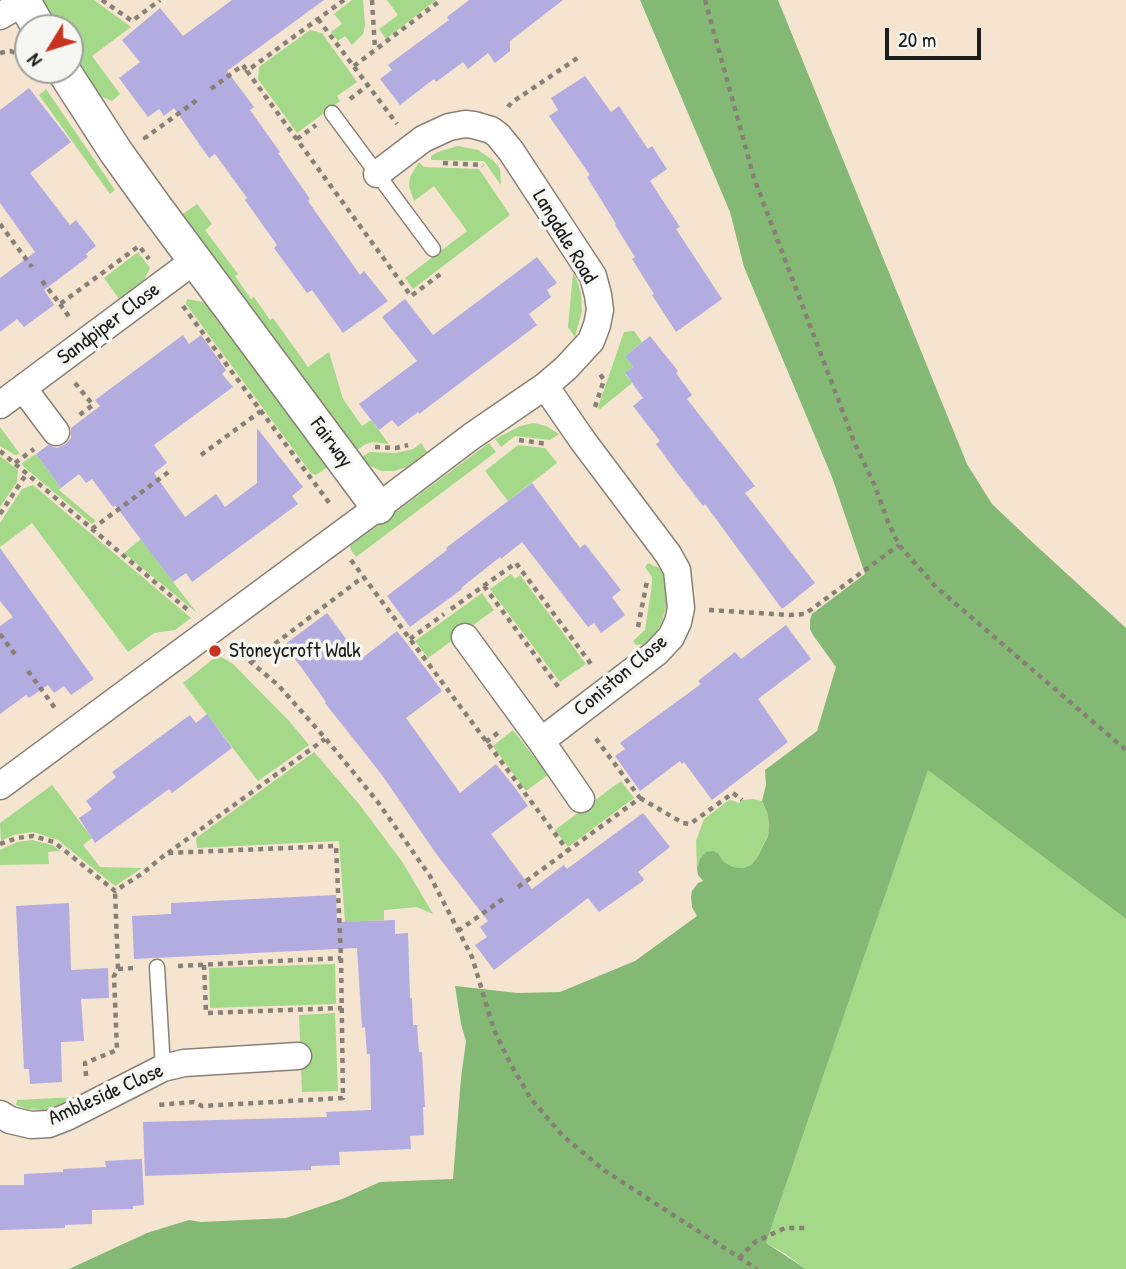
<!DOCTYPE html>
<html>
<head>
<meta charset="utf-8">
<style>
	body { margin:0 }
	#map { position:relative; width:1126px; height:1269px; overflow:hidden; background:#f5e4cf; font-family:"Patrick Hand",sans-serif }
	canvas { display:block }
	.north { position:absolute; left:14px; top:14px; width:70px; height:70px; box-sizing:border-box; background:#f6f6f2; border:2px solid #9f9f9c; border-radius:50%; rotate:232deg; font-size:19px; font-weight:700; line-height:28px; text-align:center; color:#1c1c1c }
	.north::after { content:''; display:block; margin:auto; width:24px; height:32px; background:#c8321e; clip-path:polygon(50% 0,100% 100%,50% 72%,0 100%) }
	.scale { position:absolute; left:885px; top:28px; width:96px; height:32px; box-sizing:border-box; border:4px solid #1c1c1c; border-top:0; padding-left:9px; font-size:21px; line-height:24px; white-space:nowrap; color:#1c1c1c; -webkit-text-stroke:5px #f6f6f2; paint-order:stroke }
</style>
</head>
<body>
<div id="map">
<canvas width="1126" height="1269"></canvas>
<div class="north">N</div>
<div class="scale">20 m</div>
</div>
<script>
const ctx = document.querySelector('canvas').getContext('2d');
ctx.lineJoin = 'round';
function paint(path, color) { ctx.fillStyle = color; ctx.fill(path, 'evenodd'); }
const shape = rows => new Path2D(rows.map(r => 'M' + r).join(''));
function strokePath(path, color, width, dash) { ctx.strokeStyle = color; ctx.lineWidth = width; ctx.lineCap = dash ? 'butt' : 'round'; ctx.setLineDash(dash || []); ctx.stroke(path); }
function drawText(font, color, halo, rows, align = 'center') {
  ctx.font = font + ' "Patrick Hand",sans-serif'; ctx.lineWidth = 7; ctx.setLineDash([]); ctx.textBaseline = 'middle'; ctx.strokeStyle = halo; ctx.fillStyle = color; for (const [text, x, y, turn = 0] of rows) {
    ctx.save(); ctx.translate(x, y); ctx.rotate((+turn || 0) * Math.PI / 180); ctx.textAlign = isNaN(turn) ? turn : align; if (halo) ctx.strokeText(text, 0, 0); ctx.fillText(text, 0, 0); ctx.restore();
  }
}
const green = shape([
	[38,0,94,0,131,27,92,56,120,94,112,101,93,93,70,55,70,28,54,28],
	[352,0,363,0,365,25,363,34,352,45,345,36,338,41,331,32,342,24,334,14],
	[387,0,436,0,386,39,379,29,398,15],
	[310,30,322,33,357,82,337,96,340,101,297,133,258,79,259,67],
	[46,89,115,190,110,194,39,95],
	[458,146,478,150,493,160,500,169,501,185,484,161,431,160,431,156,438,152],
	[419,162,424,167,479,169,510,215,413,289,405,278,467,231,434,186,414,201,409,186,410,177],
	[197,204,212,224,205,230,238,274,235,276,251,299,254,297,270,320,273,318,308,367,329,352,343,399,362,426,371,420,389,444,373,442,366,444,354,452,180,216],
	[138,252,150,268,144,280,119,299,104,278],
	[573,273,578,282,581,295,582,311,575,337,568,327],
	[187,299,203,302,214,310,329,466,316,475,311,473,186,304],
	[634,331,642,342,625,356,633,367,625,374,632,383,600,409,598,407,624,332],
	[534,423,546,426,559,434,550,440,515,436,501,447,495,439,520,426],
	[0,427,20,454,15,455,0,446],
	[421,443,427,452,407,467,394,471,382,471,370,466,360,458,370,452,396,453,413,449],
	[489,443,496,452,356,557,351,550,350,546],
	[518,445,545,448,557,463,508,501,485,471],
	[36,454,61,488,59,490,96,521,92,524,23,466,22,463],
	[0,456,18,470,17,482,0,507],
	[33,485,191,618,175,630,154,633,128,652,32,523,0,547,0,523,22,489],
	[141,539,173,582,197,613,124,553],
	[648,563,661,569,665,581,668,594,666,607,662,621,655,635,647,644,636,645,633,641,645,630,652,584,652,577,645,567],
	[511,574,515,579,520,575,586,664,560,682,490,589],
	[482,593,494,610,428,658,415,641],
	[218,655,233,664,290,722,309,745,258,781,183,683],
	[513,730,548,775,526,791,493,746],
	[314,752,359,804,403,863,433,914,417,907,384,910,384,920,345,922,339,841,197,848,196,838],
	[928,769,1126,919,1126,1269,806,1269,784,1253,766,1243],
	[621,781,634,798,568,847,555,830],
	[52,785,92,838,83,845,100,867,142,868,115,886,58,840,33,832,13,835,1,841,0,823],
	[753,799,762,801,767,812,769,824,768,835,757,858,751,865,743,868,733,867,724,862,718,853,700,859,697,868,696,841,704,819,729,800,734,801,739,803,742,800],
	[32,840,52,845,60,851,48,852,49,864,0,865,0,850,17,842],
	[335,964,336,1004,210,1008,209,968],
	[335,1013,338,1091,302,1092,299,1015],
	[76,1097,75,1100,44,1110,28,1109,16,1105,17,1100]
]);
const forest = shape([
	[640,0,778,0,967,464,992,504,1030,540,1126,628,1126,919,928,770,766,1243,806,1269,69,1269,147,1233,189,1220,201,1222,286,1218,342,1199,380,1182,453,1179,461,1078,466,1041,461,1024,455,986,518,993,560,992,635,961,697,916,692,907,691,897,692,891,698,883,703,881,698,875,697,868,700,859,706,852,713,851,718,853,724,862,733,867,743,868,751,865,757,858,768,836,769,824,767,812,762,801,766,785,765,770,817,731,836,667,813,635,810,629,810,620,812,614,865,574,832,477,744,267,730,212]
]);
const building = shape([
	[232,0,324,0,227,71,254,107,250,110,280,152,278,153,310,199,308,201,360,275,364,271,388,301,343,333,312,290,307,293,274,248,277,245,245,200,247,198,215,154,209,158,174,108,164,116,159,109,148,117,119,78,140,62,122,40,160,8,183,36],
	[469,0,563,0,510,41,510,51,495,63,488,53,468,69,463,62,436,82,434,79,400,105,380,79,392,70,388,65,449,20,447,17],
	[585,76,611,112,619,106,648,149,652,146,667,169,650,181,680,227,676,229,722,299,676,332,652,295,654,294,632,259,635,257,615,225,616,224,587,177,590,175,549,116,558,110,551,98],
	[29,88,71,142,30,173,70,225,76,220,96,246,86,254,88,257,44,290,54,305,24,327,17,319,0,332,0,278,35,252,0,203,0,110],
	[537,257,557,283,547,290,551,297,529,314,537,325,419,414,418,412,398,427,392,420,379,430,359,404,417,361,382,317,405,299,433,335],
	[183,335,189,344,201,335,226,370,222,374,233,387,154,445,167,463,154,473,185,517,216,494,225,507,257,483,257,428,303,487,292,496,298,504,192,582,186,573,173,582,115,505,113,507,92,479,86,483,79,474,61,488,36,454,48,445,57,448,66,444,71,438,71,428,100,406,95,400],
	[650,336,678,371,676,373,692,395,687,399,755,486,745,493,815,583,782,609,705,504,703,506,675,470,656,444,660,441,633,406,643,398,625,373,633,367,625,356],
	[532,483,580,548,585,544,621,590,612,597,625,615,601,633,594,623,588,627,522,542,501,559,500,557,461,588,462,589,410,627,387,596,447,550,446,548],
	[0,548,94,679,71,695,64,686,54,693,48,685,29,698,26,695,0,714,0,626,13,617,0,601],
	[327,613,361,659,397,631,408,645,442,691,406,718,460,793,496,764,516,789,528,806,491,834,532,889,564,865,567,869,643,813,670,847,638,872,644,879,643,881,599,912,588,898,494,970,475,945,487,937,480,927,488,921,437,855,382,775,325,703,326,702,301,667,284,645],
	[786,625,811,659,758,699,788,742,712,800,684,762,682,764,680,761,640,791,615,756,625,749,620,743,701,684,698,681,735,652,741,659],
	[207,714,232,748,172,793,169,789,95,843,79,818,92,809,86,801,116,777,112,772,190,715,196,723],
	[336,895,337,922,395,920,395,934,408,933,410,998,412,998,413,1025,417,1025,419,1052,422,1052,425,1107,423,1107,424,1135,410,1136,411,1149,339,1152,340,1165,311,1166,311,1170,145,1176,143,1122,327,1117,326,1112,371,1110,370,1054,367,1054,365,1027,362,1028,357,948,134,959,132,916,171,914,171,903],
	[69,903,71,970,108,968,109,998,81,999,84,1041,61,1042,62,1082,30,1084,29,1069,24,1069,16,906],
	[142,1159,144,1205,133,1206,133,1209,92,1210,92,1224,65,1225,65,1228,0,1230,0,1185,24,1185,24,1174,63,1172,63,1169,106,1167,105,1161]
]);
const path = shape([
	[102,0,132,21,160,0],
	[344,0,247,71,411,296,442,273],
	[372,0,375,49],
	[705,0,754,178,855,444,875,486,888,522,899,545,936,587,1126,750],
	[318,19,397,124],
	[0,53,10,51,16,53],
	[354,66,441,0],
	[211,89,243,65,247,71],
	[350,99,368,85],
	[508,107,511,103,579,57],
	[146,139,145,138,197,100],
	[297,139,316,125],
	[443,163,482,165,483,166],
	[0,224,32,267],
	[42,281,60,304,139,246,149,259],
	[60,304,70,318],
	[183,306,330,504,330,507],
	[75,383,93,405,78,416],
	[595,407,604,380,600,374],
	[519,440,548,444],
	[375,447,396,448,408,445],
	[0,451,189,611],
	[201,455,261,411],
	[15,463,34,449],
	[0,514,27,473],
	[92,529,170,471],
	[351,560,568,851],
	[484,586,560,689],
	[451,609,516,563,591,664,593,662],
	[709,610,789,615,805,614,899,545],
	[638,627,647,581],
	[0,634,17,657],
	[410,639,444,614],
	[234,648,278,685,326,739,377,801,430,876,472,957,494,1030,510,1063,531,1099,563,1136,605,1171,757,1269],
	[251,662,363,577],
	[28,671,55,708],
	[486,742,499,732],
	[640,798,683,823,690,824,733,793,742,800],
	[0,844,17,838,33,836,54,842,115,891,143,873,167,853,336,846,341,958,343,1098,202,1106,194,1102,157,1105],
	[168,853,325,739],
	[518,887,640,798,594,736],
	[458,931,503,899],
	[204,965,206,1013,342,1008],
	[178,966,341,958],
	[118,969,134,968],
	[86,1076,85,1063,117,1050,114,976,118,969,115,891],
	[739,1258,755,1242,785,1228,805,1228]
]);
const service = shape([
	[332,113,433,249],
	[157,967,163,1068]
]);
const minor = shape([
	[0,16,24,2],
	[23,388,56,432],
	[0,405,195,260],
	[465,637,541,741,656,653,671,637,678,622,681,608,677,570,668,554,583,441,545,386],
	[541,741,581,799],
	[0,786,378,507,472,436,545,386,566,368,591,341,597,325,600,310,598,295,593,276,511,151,498,135,491,130,474,125,465,124,449,127,423,139,377,174],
	[0,1114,10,1120,31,1125,49,1124,67,1117,163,1068,184,1063,298,1056]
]);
const tertiary = shape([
	[23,0,39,28],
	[63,70,116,152,154,205,378,507]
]);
const markers = [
	[215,651,7,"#c8321e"]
];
const streetNames = [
	["Langdale Road",564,237,59],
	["Sandpiper Close",109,324,-37],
	["Fairway",331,443,53],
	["Coniston Close",621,676,-40],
	["Ambleside Close",106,1095,-24]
];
const poiNames = [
	["Stoneycroft Walk",229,651]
];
paint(green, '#a4d989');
paint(forest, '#83b975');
paint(building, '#b3ace0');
strokePath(service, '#888076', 17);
strokePath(minor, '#888076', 29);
strokePath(tertiary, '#888076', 36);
strokePath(path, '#888076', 4.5, [5, 5]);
strokePath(service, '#fff', 14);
strokePath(minor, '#fff', 26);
strokePath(tertiary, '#fff', 33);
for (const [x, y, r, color] of markers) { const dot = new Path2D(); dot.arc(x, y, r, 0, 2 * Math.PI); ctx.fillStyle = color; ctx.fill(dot); strokePath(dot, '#f6f6f2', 2.5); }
drawText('21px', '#1c1c1c', '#f6f6f2', streetNames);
drawText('21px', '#1c1c1c', '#f6f6f2', poiNames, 'left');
</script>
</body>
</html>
